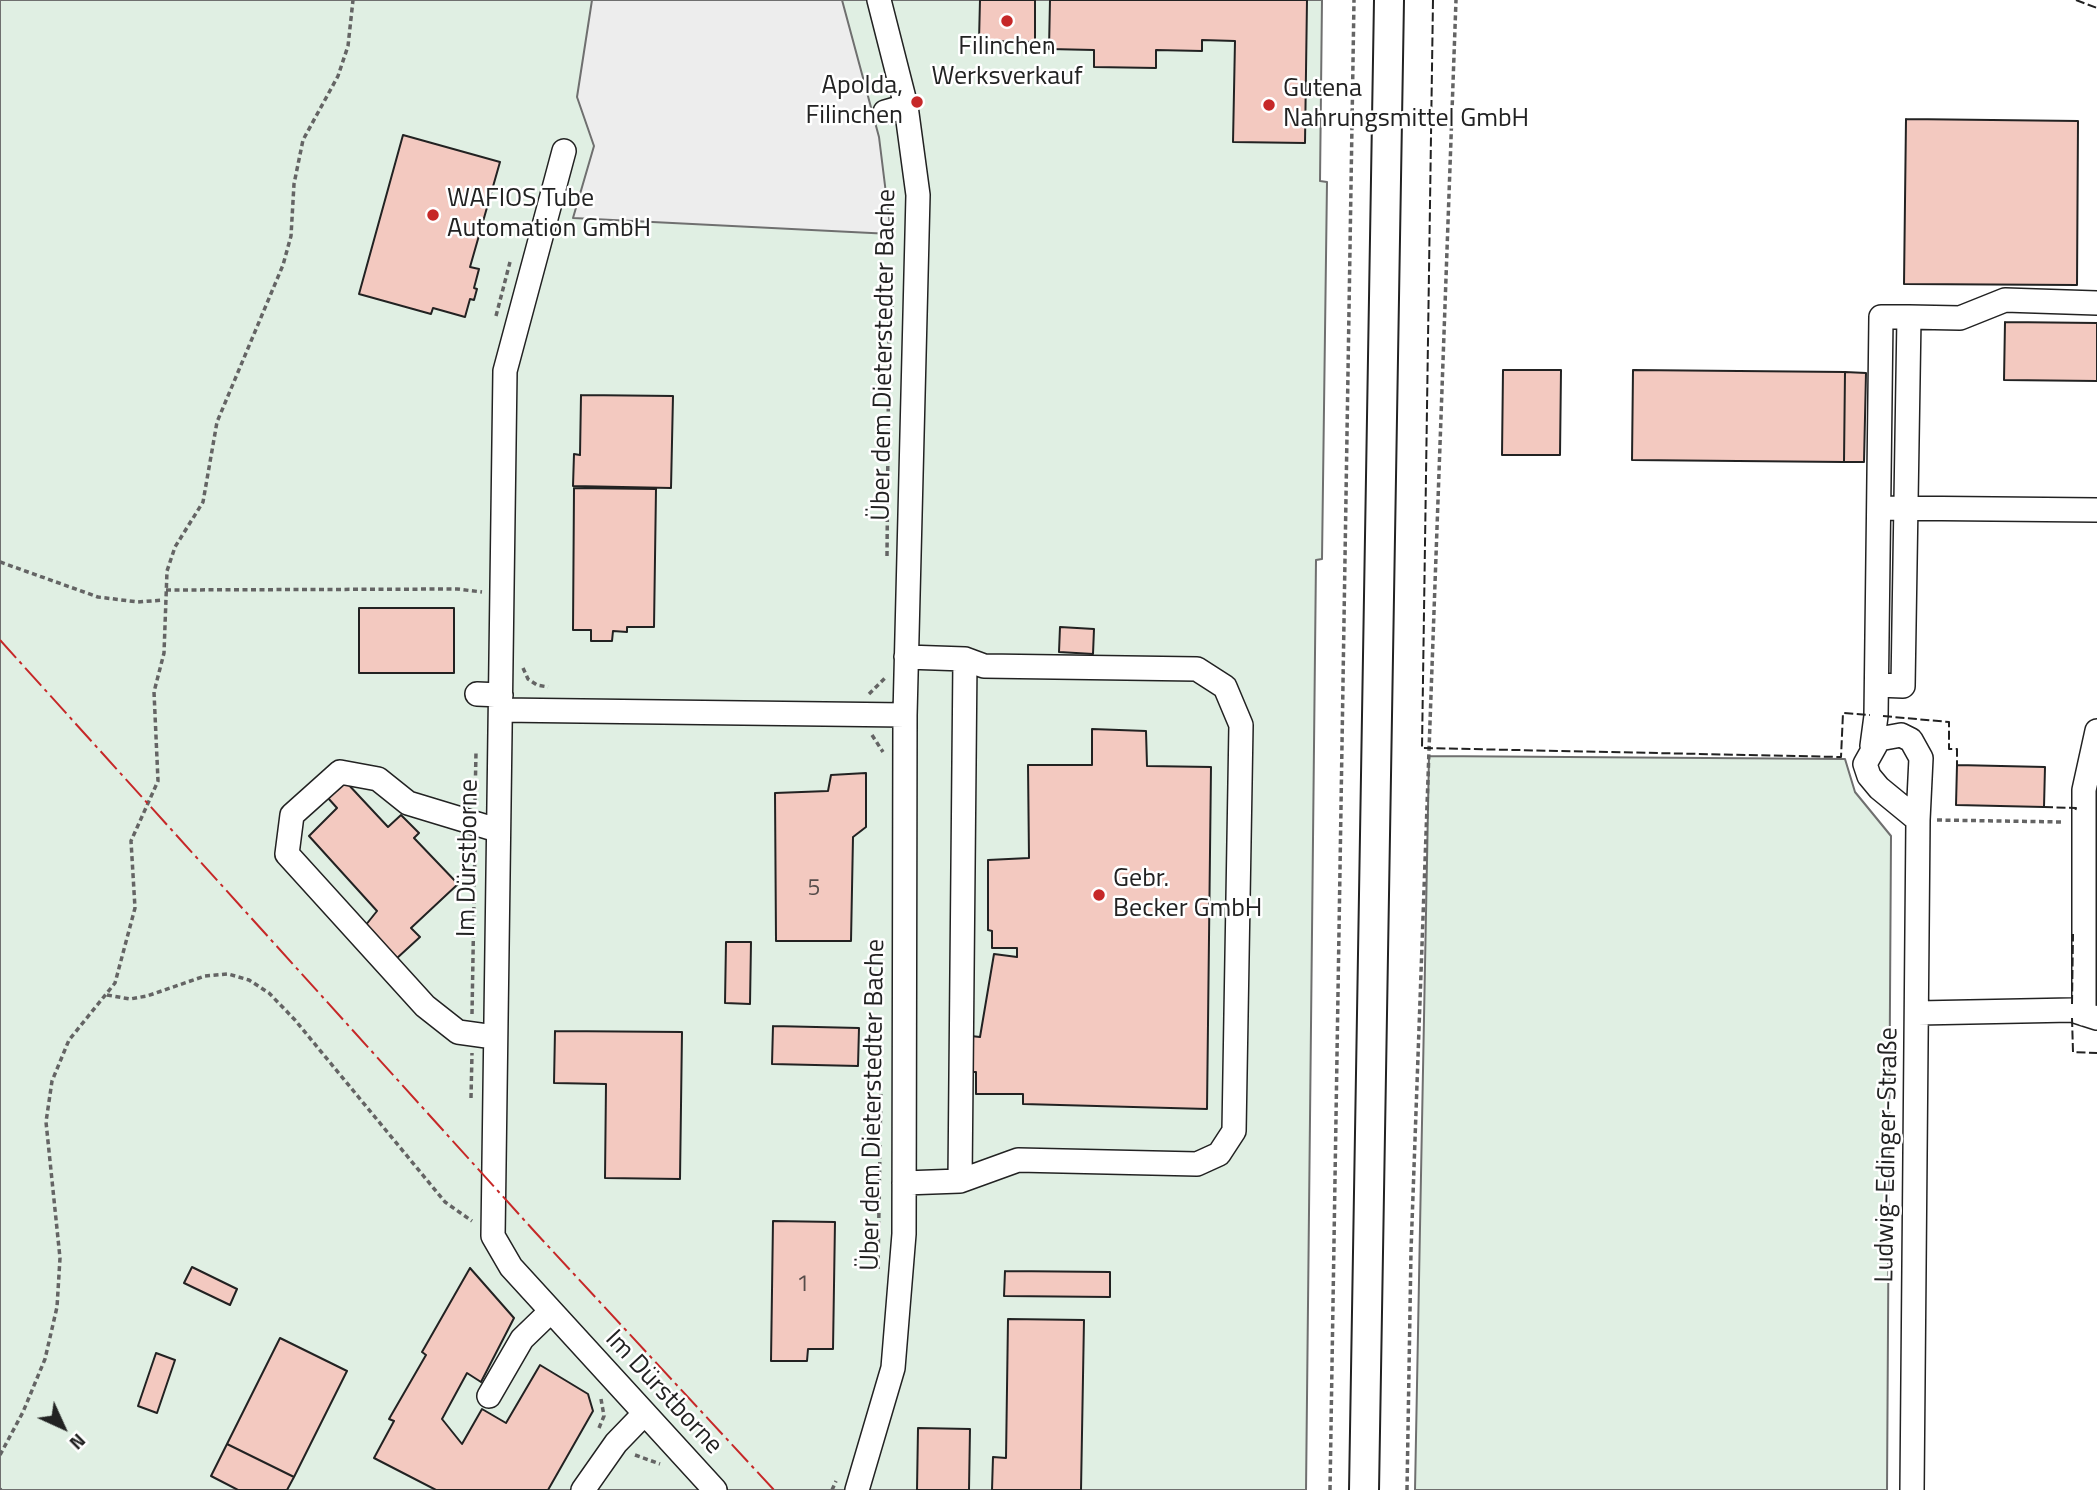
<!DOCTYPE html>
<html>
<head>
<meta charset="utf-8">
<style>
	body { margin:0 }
	#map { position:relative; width:2097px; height:1490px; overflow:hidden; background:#fff; font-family:"Titillium Web",sans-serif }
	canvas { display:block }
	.north { position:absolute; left:28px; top:1392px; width:70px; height:70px; -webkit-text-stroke:5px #fff; paint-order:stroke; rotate:135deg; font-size:19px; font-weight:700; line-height:28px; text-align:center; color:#222 }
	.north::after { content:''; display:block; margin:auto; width:24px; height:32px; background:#222; clip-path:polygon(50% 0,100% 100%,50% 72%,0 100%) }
</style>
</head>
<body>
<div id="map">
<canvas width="2097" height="1490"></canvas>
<div class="north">N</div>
</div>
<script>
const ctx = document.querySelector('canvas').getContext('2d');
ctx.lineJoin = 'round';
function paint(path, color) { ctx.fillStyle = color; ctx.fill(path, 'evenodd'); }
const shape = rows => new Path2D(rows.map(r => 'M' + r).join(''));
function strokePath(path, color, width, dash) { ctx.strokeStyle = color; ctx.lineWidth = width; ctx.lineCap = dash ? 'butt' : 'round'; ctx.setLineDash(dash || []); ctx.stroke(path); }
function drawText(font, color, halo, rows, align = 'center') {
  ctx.font = font + ' "Titillium Web",sans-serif'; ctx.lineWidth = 5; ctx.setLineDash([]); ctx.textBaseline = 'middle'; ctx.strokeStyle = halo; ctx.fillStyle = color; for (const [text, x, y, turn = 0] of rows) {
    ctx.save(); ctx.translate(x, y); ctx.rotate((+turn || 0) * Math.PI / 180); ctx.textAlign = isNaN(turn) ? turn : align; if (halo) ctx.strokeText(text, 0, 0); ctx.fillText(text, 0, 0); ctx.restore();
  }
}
const green = shape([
	[0,0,1322,0,1320,181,1327,182,1322,559,1316,560,1306,1490,0,1490,0,0],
	[1429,756,1845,759,1855,792,1891,836,1887,1490,1415,1490,1429,756]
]);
const parking = shape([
	[592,0,842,0,879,137,891,234,573,218,594,146,577,97,592,0]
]);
const building = shape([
	[980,0,1035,0,1035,42,979,41,980,0],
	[1050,0,1307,0,1305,143,1233,142,1235,41,1202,40,1202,51,1156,50,1156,68,1094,67,1094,50,1049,49,1050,0],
	[1906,119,2078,121,2077,285,1904,284,1906,119],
	[403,135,500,162,470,267,479,269,474,288,477,289,474,300,470,299,465,317,433,308,431,314,359,294,403,135],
	[2005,322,2097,323,2097,381,2004,380,2005,322],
	[1503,370,1561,370,1560,455,1502,455,1503,370],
	[1633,370,1845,372,1844,462,1632,460,1633,370],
	[1845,372,1866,373,1864,462,1844,462,1845,372],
	[581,395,673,396,671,488,573,486,574,454,580,455,581,395],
	[574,488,656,489,654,627,627,627,627,632,613,631,612,641,591,641,591,630,573,630,574,488],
	[359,608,454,608,454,673,359,673,359,608],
	[1060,627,1094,629,1093,654,1059,652,1060,627],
	[1092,729,1146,731,1147,766,1211,767,1207,1109,1023,1104,1023,1094,976,1094,976,1072,971,1072,971,1036,980,1037,994,954,1017,957,1017,948,992,948,992,931,988,930,988,860,1029,858,1028,765,1092,765,1092,729],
	[1957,765,2045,767,2044,807,1956,805,1957,765],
	[866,773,866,827,853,837,851,941,776,941,775,793,828,791,831,775,866,773],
	[346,782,388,827,401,815,419,833,414,838,458,884,411,928,420,937,396,959,365,926,377,911,309,836,337,808,328,798,346,782],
	[726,942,751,942,750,1004,725,1003,726,942],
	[773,1026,859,1028,858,1066,772,1064,773,1026],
	[555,1031,682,1032,680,1179,605,1178,606,1084,554,1083,555,1031],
	[773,1221,835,1222,833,1349,808,1349,807,1361,771,1361,773,1221],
	[192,1267,237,1289,230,1305,184,1283,192,1267],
	[470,1268,514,1318,481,1382,467,1373,442,1419,462,1444,482,1409,506,1423,540,1365,588,1394,593,1411,548,1490,436,1490,374,1458,394,1421,389,1419,426,1355,422,1352,470,1268],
	[1005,1271,1110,1272,1110,1297,1004,1296,1005,1271],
	[1008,1319,1084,1320,1081,1490,992,1490,993,1457,1006,1458,1008,1319],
	[280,1338,347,1371,294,1477,227,1444,280,1338],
	[156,1353,175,1360,157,1413,138,1406,156,1353],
	[918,1428,970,1429,969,1490,917,1490,918,1428],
	[227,1444,294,1477,287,1490,238,1490,211,1476,227,1444]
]);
const path = shape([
	[496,316,510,262],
	[887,556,889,324,892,306],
	[0,562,98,597,138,602,163,600],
	[166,590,457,589,482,592],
	[523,668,528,679,537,685,548,687],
	[869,694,885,678],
	[872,735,883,752],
	[475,801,476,752],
	[1937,820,2063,822],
	[107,995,130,999,147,996,205,976,228,974,249,980,269,993,295,1020,445,1202,472,1221],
	[472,1014,475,843],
	[471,1098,472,1053],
	[878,1269,881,1085],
	[599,1428,604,1416,601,1399],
	[0,1455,23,1412,45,1359,57,1307,60,1258,46,1122,52,1081,69,1040,115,983,135,908,131,841,158,781,154,692,164,653,167,571,175,547,203,502,217,422,283,265,291,236,294,184,303,140,338,76,348,46,353,0],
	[635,1455,660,1464],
	[0,1489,1,1490],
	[832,1490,836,1481],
	[1330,1490,1354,0],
	[1407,1490,1411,1251,1456,0]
]);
const minor = shape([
	[885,112,906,106],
	[564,151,505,371,493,1236,511,1267,715,1490],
	[1909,317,1960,318,2005,300,2097,303],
	[1890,508,2097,510],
	[477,694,501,695],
	[501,710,905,715],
	[1872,746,1876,716,1881,317,1909,317,1903,686,1877,685],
	[1918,1013,2072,1010,2097,1018],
	[2084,1014,2084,790,2097,731],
	[494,1037,458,1032,425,1006,287,854,292,815,340,772,378,779,408,803,497,830],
	[960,1181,1018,1160,1197,1164,1219,1154,1234,1131,1241,725,1225,687,1197,669,984,666,965,659],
	[904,1183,960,1181,965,659,906,657],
	[489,1396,522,1339,551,1311],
	[583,1490,616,1443,644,1414],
	[857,1490,893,1368,904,1234,905,715,918,195,906,106,879,0],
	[1912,1490,1918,820,1921,758,1911,740,1901,735,1879,739,1865,764,1869,776,1879,788,1918,820]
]);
const major = shape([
	[1364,1490,1389,0]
]);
const fence = shape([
	[1433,0,1422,748,1841,757,1843,713,1870,715],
	[2076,0,2097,8],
	[1883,716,1949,722,1949,749,1957,749,1957,765],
	[2044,807,2076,808,2075,811],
	[2072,1004,2073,934],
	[2072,1018,2073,1052,2097,1053]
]);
const power = shape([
	[0,640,535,1232,774,1490]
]);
const markers = [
	[1007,21,7,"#c62828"],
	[917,102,7,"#c62828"],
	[1269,105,7,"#c62828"],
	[433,215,7,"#c62828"],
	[1099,895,7,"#c62828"]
];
const numberNames = [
	["5",814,889],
	["1",803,1285]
];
const poiNames = [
	["Filinchen",1007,48,"center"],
	["Werksverkauf",1007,78,"center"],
	["Apolda,",903,87,"right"],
	["Filinchen",903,117,"right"],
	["Gutena",1283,90],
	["Nahrungsmittel GmbH",1283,120],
	["WAFIOS Tube",447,200],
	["Automation GmbH",447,230],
	["Gebr.",1113,880],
	["Becker GmbH",1113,910]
];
const streetNames = [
	["Über dem Dieterstedter Bache",885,355,-89],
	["Im Dürstborne",469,858,-89],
	["Über dem Dieterstedter Bache",874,1105,-89],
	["Ludwig-Edinger-Straße",1888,1155,-89],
	["Im Dürstborne",663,1393,47]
];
paint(green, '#e0efe3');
strokePath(green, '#6f6f6f', 2);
paint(parking, '#ededed');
strokePath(parking, '#6f6f6f', 2);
paint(building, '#f3c9c0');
strokePath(building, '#222', 2);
strokePath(minor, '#222', 26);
strokePath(major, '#222', 32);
strokePath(path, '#646464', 3.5, [5, 3.5]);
strokePath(minor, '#fff', 23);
strokePath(major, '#fff', 28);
strokePath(fence, '#222', 2, [9, 3.5]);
strokePath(power, '#c62828', 2, [24, 5, 3.5, 5]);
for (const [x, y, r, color] of markers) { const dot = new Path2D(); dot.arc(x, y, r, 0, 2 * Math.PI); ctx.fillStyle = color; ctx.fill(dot); strokePath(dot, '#fff', 2.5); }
drawText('23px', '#564c4a', null, numberNames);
drawText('26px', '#222', '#fff', poiNames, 'left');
drawText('26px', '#222', '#fff', streetNames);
</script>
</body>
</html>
